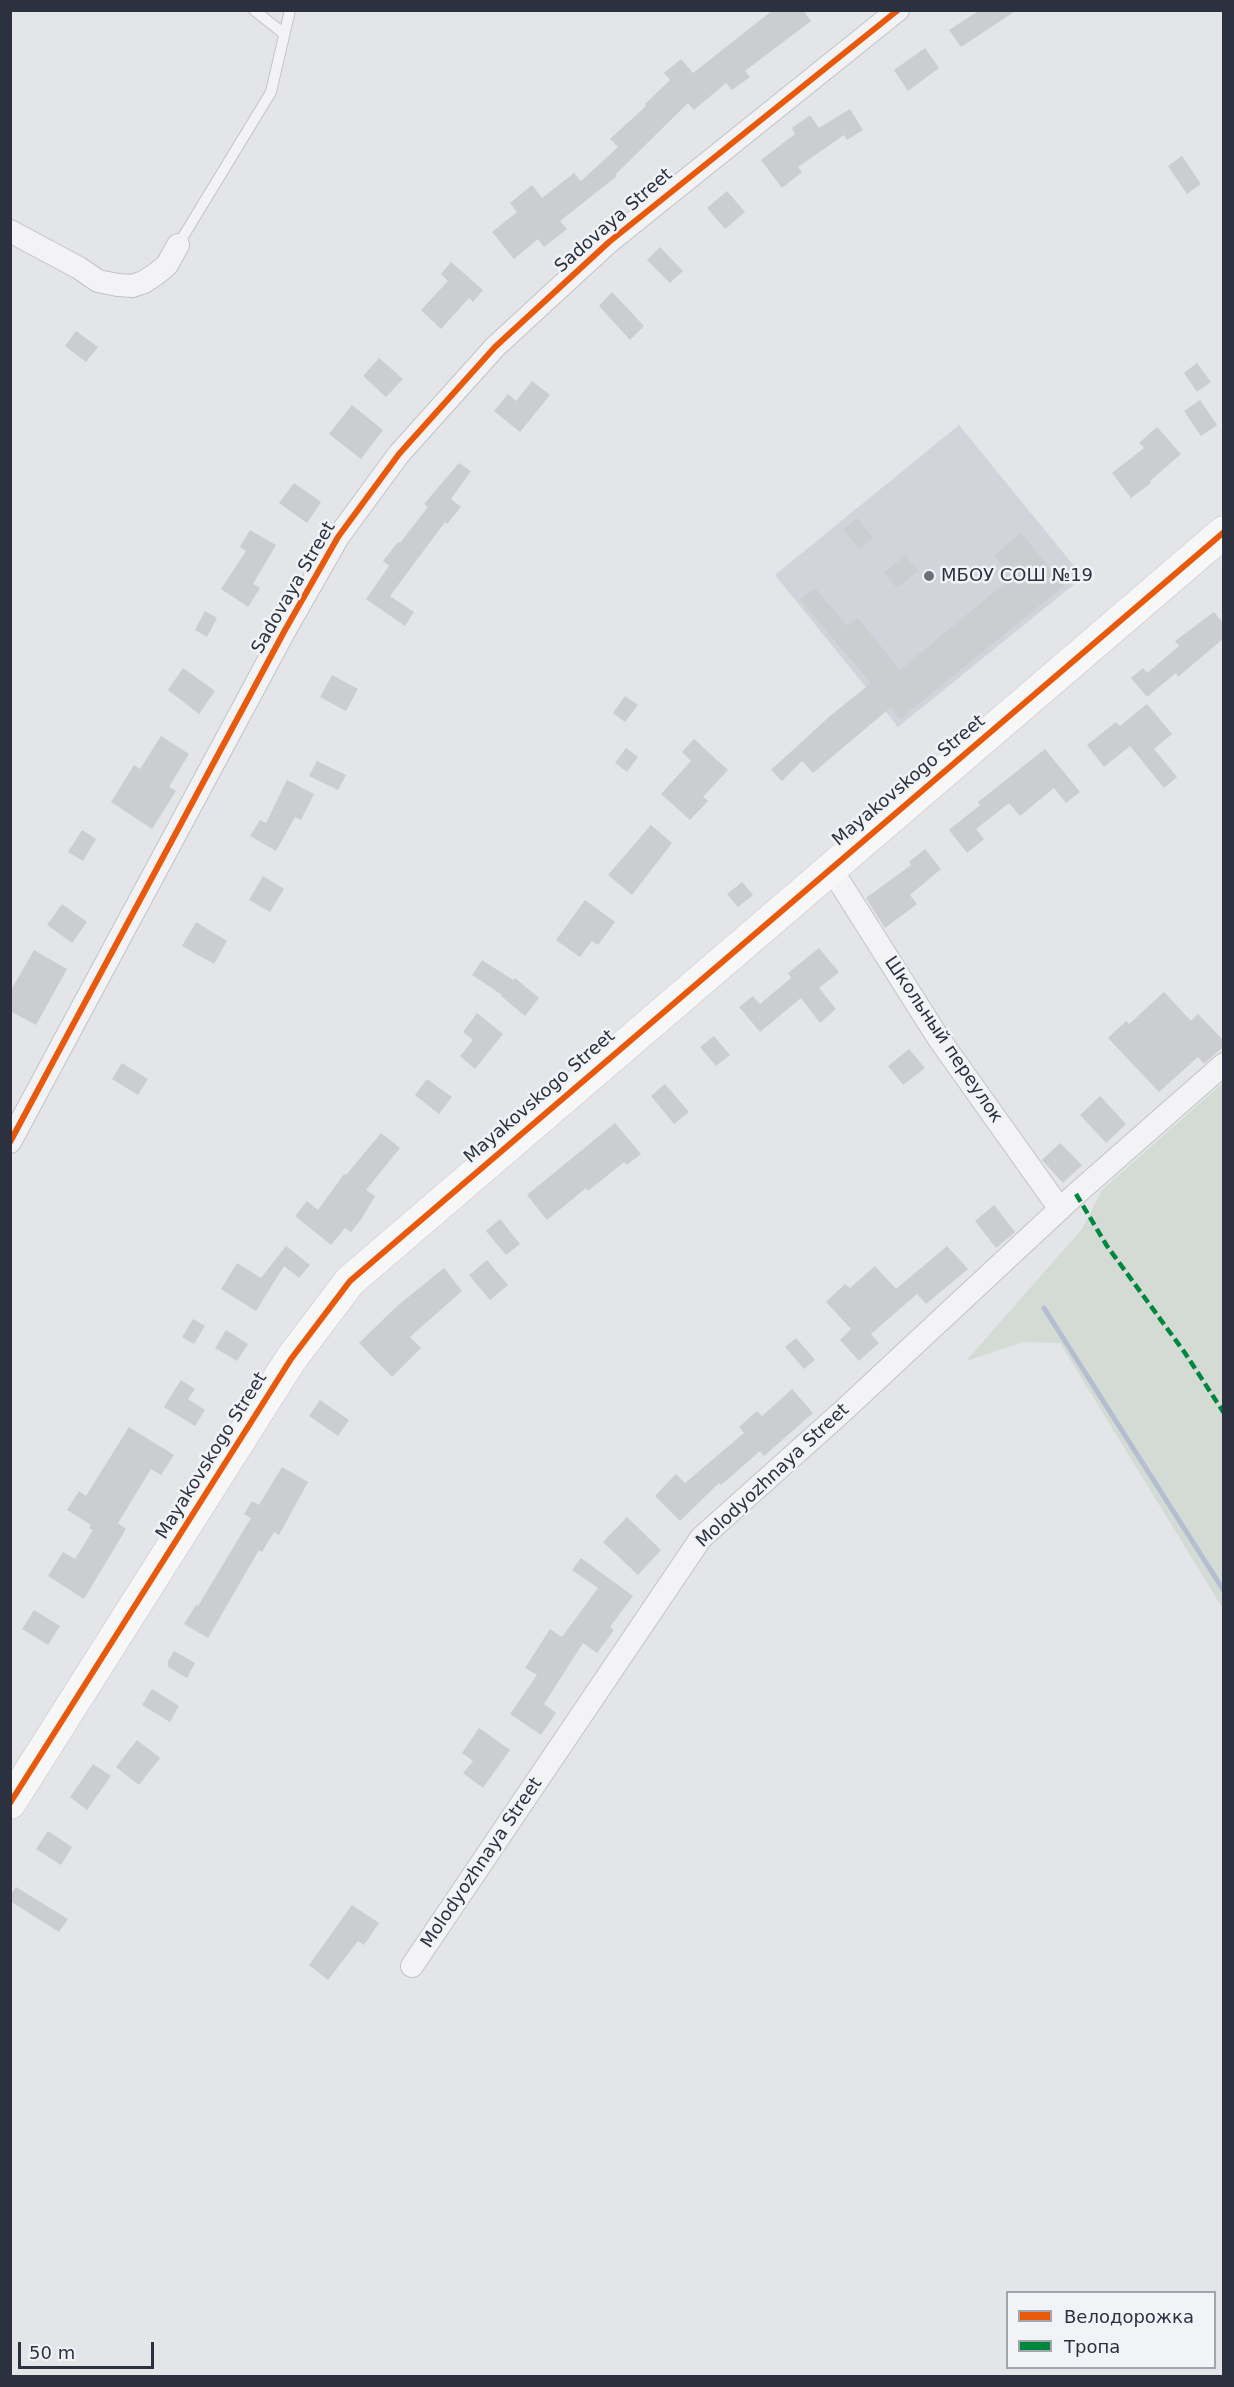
<!DOCTYPE html>
<html>
<head>
<meta charset="utf-8">
<style>
	body { margin:0 }
	#map { position:relative; width:1234px; height:2387px; overflow:hidden; background:#e3e5e8; font-family:"DejaVu Sans",sans-serif }
	canvas { display:block }
	.frame { position:absolute; inset:0; border:12px solid #2c3140; pointer-events:none }
	.legend { position:absolute; left:1006px; top:2291px; width:210px; height:78px; box-sizing:border-box; background:#f2f3f7; border:2px solid #a3a5ae; margin:0; padding:8px 10px; list-style:none; font-size:18px; color:#2c3140 }
	.legend li { display:flex; align-items:center; gap:12px; height:30px }
	.legend b { width:30px; border:2px solid #a3a5ae }
	.scale { position:absolute; left:18px; top:2342px; width:136px; height:27px; box-sizing:border-box; border:3px solid #2c3140; border-top:0; padding-left:8px; font-size:18px; line-height:21px; white-space:nowrap; color:#2c3140; -webkit-text-stroke:4px #f2f3f7; paint-order:stroke }
</style>
</head>
<body>
<div id="map">
<canvas width="1234" height="2387"></canvas>
<div class="frame"></div>
<ul class="legend">
<li><b style="height:8px;background:#e8590c"></b>Велодорожка</li>
<li><b style="height:8px;background:#00873e"></b>Тропа</li>
</ul>
<div class="scale">50 m</div>
</div>
<script>
const ctx = document.querySelector('canvas').getContext('2d');
ctx.lineJoin = 'round';
function paint(path, color) { ctx.fillStyle = color; ctx.fill(path, 'evenodd'); }
const shape = rows => new Path2D(rows.map(r => 'M' + r).join(''));
function strokePath(path, color, width, dash) { ctx.strokeStyle = color; ctx.lineWidth = width; ctx.lineCap = dash ? 'butt' : 'round'; ctx.setLineDash(dash || []); ctx.stroke(path); }
function drawText(font, color, halo, rows, align = 'center') {
  ctx.font = font + ' "DejaVu Sans",sans-serif'; ctx.lineWidth = 5; ctx.setLineDash([]); ctx.textBaseline = 'middle'; ctx.strokeStyle = halo; ctx.fillStyle = color; for (const [text, x, y, turn = 0] of rows) {
    ctx.save(); ctx.translate(x, y); ctx.rotate((+turn || 0) * Math.PI / 180); ctx.textAlign = isNaN(turn) ? turn : align; if (halo) ctx.strokeText(text, 0, 0); ctx.fillText(text, 0, 0); ctx.restore();
  }
}
const built = shape([
	[959,425,1083,577,898,727,775,575]
]);
const green = shape([
	[1223,1083,1223,1609,1060,1343,1023,1342,966,1361,1082,1229,1102,1190]
]);
const stream = shape([
	[1044,1308,1224,1591]
]);
const building = shape([
	[773,10,803,10,811,21,745,71,750,77,732,90,726,83,694,110,688,103,615,175,617,176,560,221,567,229,544,247,538,239,514,259,492,232,517,212,510,203,532,185,542,198,574,173,581,181,618,147,610,139,646,106,645,104,670,80,664,73,681,59,693,73],
	[980,10,1017,10,961,47,949,30],
	[925,48,939,68,908,91,894,70],
	[850,109,863,130,847,140,844,135,798,167,802,172,782,188,761,160,795,134,792,128,810,115,819,128],
	[1182,156,1201,184,1187,194,1168,166],
	[727,191,745,212,725,229,707,208],
	[660,247,683,271,670,283,647,260],
	[451,262,483,290,473,302,469,298,441,329,421,310,448,281,441,274],
	[612,292,644,326,630,340,599,306],
	[76,331,98,347,86,362,65,346],
	[379,358,403,379,386,397,363,376],
	[1197,363,1211,382,1197,392,1184,373],
	[532,381,550,395,520,432,494,411,508,394,516,401],
	[1200,400,1217,425,1201,436,1184,411],
	[352,405,383,430,361,459,329,434],
	[1157,427,1181,454,1150,481,1151,483,1131,498,1112,473,1144,448,1139,443],
	[459,463,471,471,451,499,461,507,447,524,445,522,390,596,414,612,405,626,366,599,389,566,383,561,398,542,400,543,428,507,424,504],
	[294,483,321,502,307,523,279,503],
	[857,518,873,538,859,549,843,530],
	[250,530,276,545,253,584,260,588,248,607,221,589,246,551,240,547],
	[1021,533,1064,586,900,719,891,707,813,773,802,761,782,781,771,770,830,716,871,683,800,600,815,588,847,626,858,618,900,670,1012,577,994,555],
	[905,555,918,571,897,588,884,573],
	[205,611,217,618,207,637,195,630],
	[1214,612,1224,624,1224,638,1178,677,1176,673,1147,697,1131,678,1143,668,1147,673,1179,646,1175,641],
	[183,668,215,691,199,714,168,690],
	[332,675,358,689,346,711,320,697],
	[625,696,638,705,625,722,613,713],
	[1147,704,1172,734,1154,749,1177,777,1164,788,1130,746,1104,767,1087,745,1116,722,1120,726],
	[161,736,189,754,169,787,176,791,152,829,111,802,134,765,140,769],
	[694,739,728,770,703,797,708,801,690,820,661,794,691,761,682,752],
	[626,748,638,757,627,772,615,763],
	[1045,749,1080,792,1066,803,1054,788,1020,816,1009,803,976,829,984,839,967,853,949,830,980,805,978,802],
	[317,761,346,775,338,790,309,776],
	[287,780,314,794,301,820,295,817,276,851,250,836,260,820,266,823],
	[651,825,672,843,632,895,608,875],
	[82,830,96,839,83,861,68,852],
	[925,849,941,869,910,895,917,904,885,928,866,898,911,865,909,862],
	[263,876,284,889,270,912,249,900],
	[742,882,753,895,738,907,727,894],
	[585,900,615,922,598,945,592,941,580,957,556,940],
	[62,904,87,922,72,943,47,925],
	[196,922,227,941,214,964,182,946],
	[819,948,839,972,819,988,836,1009,820,1023,801,998,760,1032,739,1007,753,996,760,1004,791,978,788,973],
	[34,950,67,969,36,1025,10,1011,10,992],
	[482,960,513,980,515,978,539,998,525,1016,501,996,502,995,472,975],
	[1164,992,1191,1021,1198,1014,1224,1041,1224,1046,1204,1064,1198,1057,1159,1092,1108,1038,1126,1021,1129,1024],
	[477,1013,503,1034,475,1069,460,1056,473,1040,463,1032],
	[714,1036,730,1055,716,1066,700,1047],
	[909,1049,925,1068,903,1085,888,1066],
	[122,1063,148,1079,138,1095,112,1079],
	[427,1079,452,1097,439,1114,415,1095],
	[665,1084,689,1112,674,1124,651,1096],
	[1100,1096,1126,1124,1106,1143,1080,1115],
	[615,1123,641,1154,627,1165,624,1162,588,1191,586,1188,547,1220,527,1195],
	[381,1133,400,1148,366,1190,375,1196,362,1218,351,1232,345,1228,331,1245,295,1216,307,1201,318,1210,344,1174,346,1175],
	[1060,1143,1082,1165,1063,1183,1042,1160],
	[994,1205,1015,1232,996,1248,975,1221],
	[500,1219,520,1244,506,1255,486,1231],
	[286,1246,310,1265,299,1278,284,1266,256,1311,221,1289,237,1263,261,1278],
	[947,1246,968,1269,926,1304,917,1294,871,1334,879,1343,859,1361,840,1340,851,1329,826,1302,845,1284,850,1288,875,1266,896,1289],
	[487,1260,508,1285,490,1300,469,1275],
	[444,1268,462,1291,410,1337,421,1348,392,1377,359,1343,396,1307],
	[193,1319,205,1326,194,1344,182,1337],
	[226,1330,248,1344,237,1361,215,1348],
	[796,1338,815,1360,804,1369,785,1347],
	[181,1380,195,1389,188,1399,205,1410,195,1426,164,1407],
	[792,1389,813,1413,764,1456,760,1451,721,1485,719,1483,680,1521,655,1496,676,1474,685,1483,744,1433,739,1427,757,1411,762,1416],
	[320,1400,349,1420,338,1436,309,1416],
	[129,1427,174,1455,161,1475,151,1469,118,1523,126,1529,84,1599,48,1576,63,1552,75,1559,93,1530,89,1528,91,1525,67,1510,79,1491,86,1496],
	[282,1467,308,1482,279,1535,274,1532,262,1552,259,1550,208,1638,184,1624,196,1605,198,1606,251,1518,244,1514,252,1501,259,1505],
	[627,1517,661,1550,638,1575,603,1542],
	[581,1558,633,1596,610,1627,614,1630,597,1653,583,1643,544,1704,556,1713,541,1735,510,1714,537,1675,525,1668,550,1629,562,1637,598,1588,572,1570],
	[34,1610,60,1626,48,1645,22,1629],
	[174,1651,195,1663,187,1678,168,1667,168,1661],
	[152,1689,179,1706,170,1722,142,1705],
	[479,1728,510,1750,483,1788,463,1773,473,1761,462,1753],
	[137,1740,160,1758,139,1785,116,1767],
	[93,1764,111,1776,87,1810,70,1797],
	[48,1831,72,1847,61,1865,36,1849],
	[16,1887,68,1919,59,1932,10,1901,10,1896],
	[352,1905,379,1923,364,1945,358,1941,328,1980,309,1965]
]);
const lane = shape([
	[254,10,283,33],
	[178,245,271,92,290,10]
]);
const street = shape([
	[10,231,79,268,98,281,118,285,132,286,144,282,156,274,167,265,178,245],
	[830,867,939,1039,1060,1209],
	[10,1142,285,630,338,537,399,454,495,347,609,242,898,10],
	[412,1966,701,1538,844,1410,1076,1194,1224,1064]
]);
const secondary = shape([
	[10,1803,291,1359,350,1281,1224,532]
]);
const quiet = shape([
	[1076,1194,1107,1246,1185,1353,1224,1413]
]);
const cycleway = shape([
	[10,1142,285,630,338,537,399,454,495,347,609,242,898,10],
	[10,1803,291,1359,350,1281,1224,532]
]);
const markers = [
	[929,576,6,"#6c707b"]
];
const streetNames = [
	["Sadovaya Street",614,221,-41],
	["Sadovaya Street",294,588,-60],
	["Mayakovskogo Street",909,781,-40],
	["Школьный переулок",943,1040,56],
	["Mayakovskogo Street",540,1097,-41],
	["Mayakovskogo Street",212,1456,-58],
	["Molodyozhnaya Street",773,1476,-43],
	["Molodyozhnaya Street",482,1863,-56]
];
const poiNames = [
	["МБОУ СОШ №19",941,576]
];
paint(built, '#d2d4db');
paint(green, '#d3dbd4');
strokePath(stream, '#b5bed0', 5);
paint(building, '#cccdd0');
strokePath(lane, '#c2c3c6', 12);
strokePath(street, '#c2c3c6', 24);
strokePath(secondary, '#c2c3c6', 33);
strokePath(lane, '#f3f3f5', 10);
strokePath(street, '#f3f3f5', 22);
strokePath(secondary, '#f7f7f7', 32);
strokePath(quiet, '#00873e', 4.5, [9, 4.5]);
strokePath(cycleway, '#e8590c', 6);
for (const [x, y, r, color] of markers) { const dot = new Path2D(); dot.arc(x, y, r, 0, 2 * Math.PI); ctx.fillStyle = color; ctx.fill(dot); strokePath(dot, '#f2f3f7', 2); }
drawText('18px', '#2c3140', '#f2f3f7', streetNames);
drawText('18px', '#2c3140', '#f2f3f7', poiNames, 'left');
</script>
</body>
</html>
